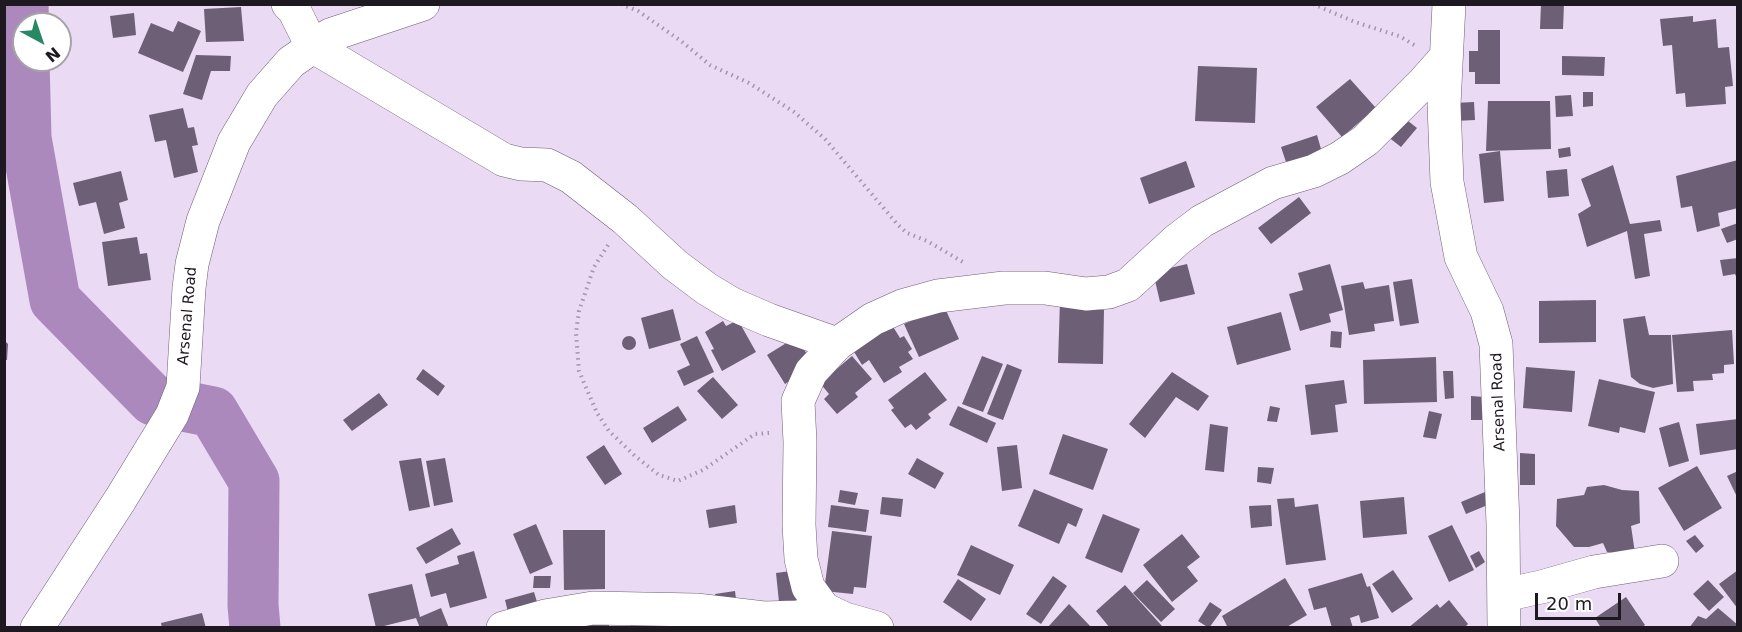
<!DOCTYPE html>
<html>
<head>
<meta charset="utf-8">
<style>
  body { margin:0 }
  #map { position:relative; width:1742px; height:632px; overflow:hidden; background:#eadaf3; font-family:"DejaVu Sans",sans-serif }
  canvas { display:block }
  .frame { position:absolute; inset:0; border:6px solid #1e1821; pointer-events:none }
  .north { position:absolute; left:12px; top:12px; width:60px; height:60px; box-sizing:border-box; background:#fff; border:2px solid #a5a3a6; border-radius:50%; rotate:140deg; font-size:16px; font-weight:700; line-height:24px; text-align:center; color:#1e1821 }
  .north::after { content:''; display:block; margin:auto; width:21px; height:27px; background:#268964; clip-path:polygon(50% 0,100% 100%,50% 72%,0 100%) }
  .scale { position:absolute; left:1535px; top:593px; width:86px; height:27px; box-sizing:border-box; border:3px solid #1e1821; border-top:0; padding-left:8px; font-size:18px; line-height:21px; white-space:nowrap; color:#1e1821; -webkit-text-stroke:4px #fff; paint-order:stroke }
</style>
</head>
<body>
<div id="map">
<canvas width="1742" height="632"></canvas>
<div class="frame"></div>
<div class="north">N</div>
<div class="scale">20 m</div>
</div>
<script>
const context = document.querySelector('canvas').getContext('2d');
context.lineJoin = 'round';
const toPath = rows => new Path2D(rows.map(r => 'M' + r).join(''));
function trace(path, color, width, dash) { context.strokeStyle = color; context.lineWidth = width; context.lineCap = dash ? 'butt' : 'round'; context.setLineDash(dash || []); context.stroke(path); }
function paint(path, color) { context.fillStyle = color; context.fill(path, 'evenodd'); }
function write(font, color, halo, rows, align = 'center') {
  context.font = font + ' "DejaVu Sans",sans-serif'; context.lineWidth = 6; context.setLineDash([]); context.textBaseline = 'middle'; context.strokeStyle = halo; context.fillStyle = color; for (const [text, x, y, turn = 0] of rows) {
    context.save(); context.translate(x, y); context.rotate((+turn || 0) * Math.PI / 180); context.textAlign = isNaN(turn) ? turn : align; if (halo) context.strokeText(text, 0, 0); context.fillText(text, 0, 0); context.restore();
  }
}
trace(toPath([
  [23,4,24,49],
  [24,60,26,138,55,300,153,400,213,412,254,481,253,605,255,628]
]), '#ab89bd', 51);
paint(toPath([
  [1541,4,1564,4,1563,29,1540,29],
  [241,7,244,41,206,42,204,9],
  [134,13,136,35,113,38,110,16],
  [1693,16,1693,22,1716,19,1718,48,1729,47,1733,86,1725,87,1726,104,1686,107,1685,93,1676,94,1672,45,1663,46,1660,19],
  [178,21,201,31,183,72,138,53,151,23,173,32],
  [1478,30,1500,30,1500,84,1475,84,1475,72,1469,72,1469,51,1478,51],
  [196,55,231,56,230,71,211,71,202,100,183,94],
  [1562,56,1605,57,1604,76,1562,75],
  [1198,66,1257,68,1255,123,1195,121],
  [1350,79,1376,108,1342,137,1316,107],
  [1583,92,1593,92,1593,106,1583,107],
  [1571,95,1573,116,1556,117,1555,96],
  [1488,101,1550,101,1551,149,1486,151],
  [1474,102,1475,120,1455,121,1454,103],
  [183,108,188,128,194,127,198,145,192,146,198,172,174,178,166,140,155,142,149,115],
  [1403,117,1417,128,1401,147,1387,136],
  [1317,135,1323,156,1288,168,1281,147],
  [1570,147,1571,156,1559,158,1558,149],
  [1500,151,1504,201,1484,203,1479,154],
  [1738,160,1738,208,1718,213,1720,226,1697,232,1692,206,1681,208,1676,176],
  [1186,161,1195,187,1149,204,1140,178],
  [1613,165,1630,224,1660,220,1662,231,1644,234,1650,276,1635,279,1627,231,1587,247,1578,214,1591,206,1581,179],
  [1567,169,1569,196,1548,198,1546,171],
  [121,171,128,200,119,203,125,228,104,234,96,202,79,206,73,183],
  [1299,197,1311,213,1271,244,1258,228],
  [1738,223,1738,239,1727,243,1721,229],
  [137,237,140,254,147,253,151,280,108,286,102,242],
  [1738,258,1738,281,1735,274,1723,276,1720,260],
  [1187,264,1195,294,1160,302,1153,272],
  [1330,264,1343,310,1329,314,1331,322,1300,331,1289,294,1303,290,1298,273],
  [1412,279,1419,323,1400,326,1393,282],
  [1363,282,1365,289,1389,285,1394,321,1374,324,1375,331,1349,335,1341,286],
  [1596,300,1596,342,1539,343,1539,301],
  [1060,301,1078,309,1104,310,1103,364,1058,363],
  [944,306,959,339,919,357,904,324],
  [673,309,681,340,649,349,641,318],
  [1281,312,1291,350,1237,365,1227,327],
  [1645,316,1649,335,1671,335,1673,384,1653,388,1640,384,1631,377,1623,319],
  [738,320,756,352,722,371,711,350,714,349,705,332,723,321,726,326],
  [892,325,900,338,904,336,912,349,908,352,913,359,899,367,902,372,884,383,869,360,862,365,853,350],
  [1732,330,1734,364,1724,365,1724,373,1712,374,1713,380,1693,381,1694,391,1677,392,1672,335],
  [1331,331,1342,332,1341,348,1330,347],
  [697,336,714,372,684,386,677,371,690,365,680,344],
  '622 343a7 7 0 1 1 14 0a7 7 0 1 1-14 0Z',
  [796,337,814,365,785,384,767,355],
  [4,340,8,344,7,360,4,360],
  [852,356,872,379,855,393,858,397,837,414,824,399,829,394,820,383],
  [982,356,1003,364,983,412,962,404],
  [1436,357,1437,402,1364,404,1363,360],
  [1007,364,1022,370,1003,420,987,414],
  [1526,367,1575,371,1572,412,1523,408],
  [423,369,445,386,438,396,416,379],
  [1443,371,1453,371,1454,398,1445,399],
  [925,372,947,400,928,414,931,418,916,430,911,424,905,428,891,410,894,408,888,400],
  [1172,372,1209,396,1198,411,1176,397,1145,438,1129,424],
  [713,377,738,405,722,419,697,391],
  [1599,379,1655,392,1645,433,1620,427,1619,433,1588,426],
  [1344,380,1347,403,1335,405,1338,432,1311,435,1305,385],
  [379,393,388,405,352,431,343,420],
  [1471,396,1484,397,1484,420,1471,420],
  [678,406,687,420,652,443,643,428],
  [958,406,996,423,987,443,949,425],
  [1270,406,1280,408,1277,422,1267,421],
  [1429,411,1442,414,1436,439,1423,437],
  [1738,419,1738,449,1700,455,1696,424],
  [1679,422,1689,461,1669,467,1659,428],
  [1210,424,1228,427,1224,472,1205,470],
  [1063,434,1108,449,1093,490,1049,474],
  [604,445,622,474,605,485,586,457],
  [1017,445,1022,488,1002,491,997,447],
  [1520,453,1535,454,1535,485,1520,485],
  [421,458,430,507,409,511,399,461],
  [445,458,453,502,434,506,426,461],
  [917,458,944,473,935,489,908,474],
  [1697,466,1722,508,1684,531,1658,488],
  [1258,467,1274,468,1271,484,1257,482],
  [1738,471,1738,499,1727,476],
  [1604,485,1622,490,1639,491,1640,523,1631,526,1635,553,1607,552,1603,543,1589,547,1574,547,1556,526,1557,499,1584,495,1587,487],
  [1034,489,1083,509,1076,527,1068,523,1059,544,1018,526],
  [840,490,858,493,855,505,838,502],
  [1485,492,1490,504,1466,514,1461,502],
  [882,497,903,499,901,517,880,514],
  [1404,497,1407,534,1363,538,1360,501],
  [1294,498,1295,507,1318,504,1326,560,1286,565,1277,499],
  [735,505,737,523,709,528,706,510],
  [831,505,869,510,866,532,828,527],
  [1271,505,1272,526,1251,528,1249,506],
  [1103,514,1140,529,1122,573,1085,558],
  [536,524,553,564,530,574,513,534],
  [1452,525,1474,570,1449,582,1428,536],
  [452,528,461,544,426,564,416,548],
  [563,530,605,530,605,589,564,590],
  [832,531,872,536,866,588,854,587,853,594,824,591],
  [1182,534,1200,557,1187,567,1198,581,1172,602,1143,565],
  [1695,535,1704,546,1696,553,1686,541],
  [971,545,1014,565,1000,595,957,575],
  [474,551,487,598,450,608,446,593,431,597,425,574,459,564,457,556],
  [1479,551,1485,562,1476,568,1470,556],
  [798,570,801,600,779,602,776,573],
  [1393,570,1413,599,1392,613,1372,584],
  [1738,570,1738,609,1719,584],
  [1362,573,1367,587,1370,586,1379,618,1361,623,1359,615,1350,618,1353,628,1332,628,1326,607,1314,610,1308,589],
  [534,576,551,576,550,588,533,588],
  [1053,576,1067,586,1041,624,1026,614],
  [1285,578,1307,615,1285,628,1228,628,1222,616],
  [958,579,986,599,971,621,943,602],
  [1147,580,1175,609,1161,622,1133,593],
  [1708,580,1724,597,1709,611,1693,594],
  [412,584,420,617,441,608,449,628,420,628,416,618,376,628,368,594],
  [1125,585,1162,626,1159,628,1110,628,1096,611],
  [735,591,737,607,717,609,715,594],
  [534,592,540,612,510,620,505,600],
  [1626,597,1645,625,1641,628,1601,628,1595,618],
  [1449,600,1468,624,1464,628,1408,628,1437,604,1440,608],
  [1210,602,1222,610,1209,628,1198,621],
  [1069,604,1092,628,1047,628],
  [1718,608,1738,625,1738,628,1689,628,1698,616,1706,619],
  [202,613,206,628,162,628,161,623],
  [631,619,653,621,652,628,630,628],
  [609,622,609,628,588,628,588,623]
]), '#6d5f75');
const minor = toPath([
  [288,4,294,10,312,46,504,160,521,164,547,165,571,177,625,219,675,265,707,289,732,304,769,320,837,344],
  [1449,4,1444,105,1447,182,1461,257,1487,311,1496,344,1503,524,1504,628],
  [1504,595,1541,587,1594,572,1662,561],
  [37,628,120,500,172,415,183,387,189,288,192,264,203,221,234,142,262,95,291,62,330,35,423,4],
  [503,628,545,616,593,608,696,610,764,618,797,617,815,613,824,609],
  [877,628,845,619,824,609,808,587,801,559,799,525,800,442,798,401,811,372,837,344,873,319,902,306,938,296,1004,288,1045,288,1086,294,1109,292,1128,285,1177,240,1202,221,1273,183,1314,171,1340,158,1366,140,1423,83,1446,57]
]);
trace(minor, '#6d5f75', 34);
trace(toPath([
  [621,4,638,11,681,41,710,65,749,83,794,112,825,139,898,225,907,233,927,241,963,262],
  [1313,4,1355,22,1399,36,1416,46],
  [608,245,594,267,579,311,576,333,579,371,597,413,609,431,635,456,659,475,678,481,703,470,755,434,769,433]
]), '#a296a9', 4, [1.5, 4.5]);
trace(minor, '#fff', 33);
write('15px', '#1e1821', '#fff', [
  ["Arsenal Road",188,316,-85],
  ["Arsenal Road",1499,402,-92]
]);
</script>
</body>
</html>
